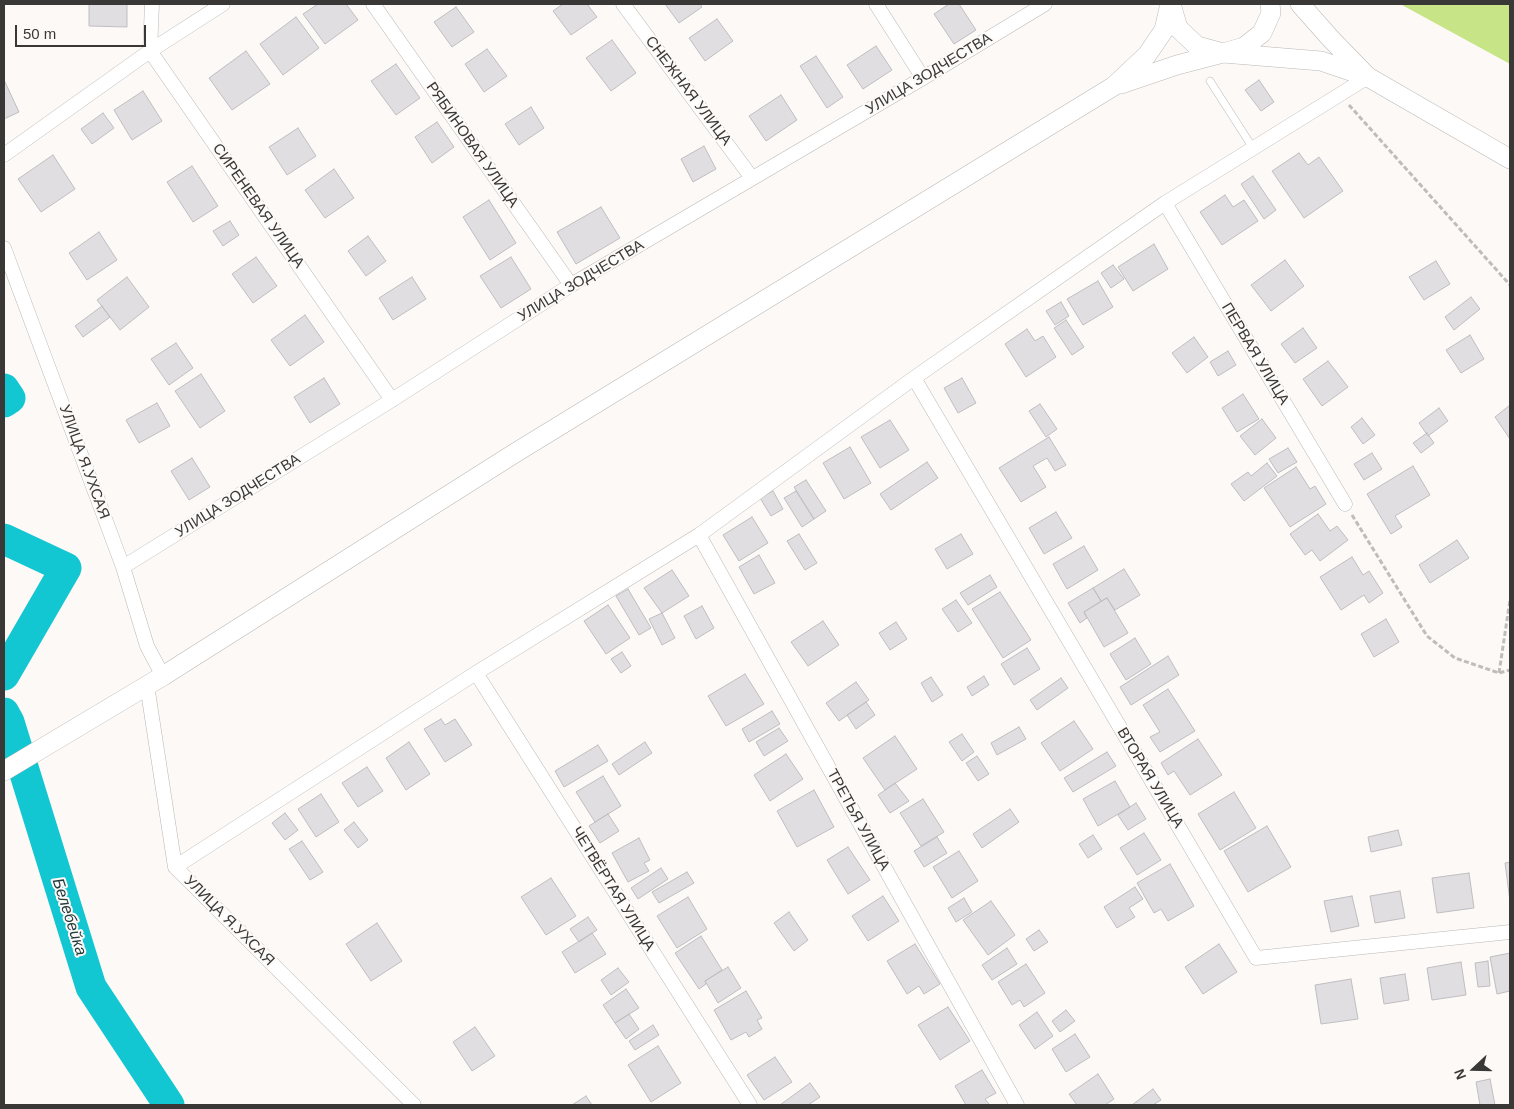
<!DOCTYPE html>
<html>
<head>
<meta charset="utf-8">
<style>
  body { margin:0 }
  #map { position:relative; width:1514px; height:1109px; overflow:hidden; background:#fcf9f7; font-family:Helvetica,sans-serif }
  canvas { display:block }
  .frame { position:absolute; inset:0; border:5px solid #393837; pointer-events:none }
  .north { position:absolute; left:1449px; top:1044px; width:50px; height:50px; -webkit-text-stroke:4px #fcf9f7; paint-order:stroke; rotate:249deg; font-size:14px; font-weight:700; line-height:20px; text-align:center; color:#393837 }
  .north::after { content:''; display:block; margin:auto; width:18px; height:22px; background:#393837; clip-path:polygon(50% 0,100% 100%,50% 72%,0 100%) }
  .scale { position:absolute; left:15px; top:25px; width:131px; height:22px; box-sizing:border-box; border:2px solid #393837; border-top:0; padding-left:6px; font-size:15px; line-height:18px; white-space:nowrap; color:#393837; -webkit-text-stroke:4px #fcf9f7; paint-order:stroke }
</style>
</head>
<body>
<div id="map">
<canvas width="1514" height="1109"></canvas>
<div class="frame"></div>
<div class="north">N</div>
<div class="scale">50 m</div>
</div>
<script>
const context = document.querySelector('canvas').getContext('2d');
context.lineJoin = 'round';
function paint(path, color) { context.fillStyle = color; context.fill(path, 'evenodd'); }
const toPath = rows => new Path2D(rows.map(r => 'M' + r).join(''));
function trace(path, color, width, dash) { context.strokeStyle = color; context.lineWidth = width; context.lineCap = dash ? 'butt' : 'round'; context.setLineDash(dash || []); context.stroke(path); }
function write(font, color, halo, rows, align = 'center') {
  context.font = font + ' Helvetica,sans-serif'; context.lineWidth = 4; context.setLineDash([]); context.textBaseline = 'middle'; context.strokeStyle = halo; context.fillStyle = color; for (const [text, x, y, turn = 0] of rows) {
    context.save(); context.translate(x, y); context.rotate((+turn || 0) * Math.PI / 180); context.textAlign = isNaN(turn) ? turn : align; if (halo) context.strokeText(text, 0, 0); context.fillText(text, 0, 0); context.restore();
  }
}
paint(toPath([
  [1404,4,1510,4,1510,64,1402,5]
]), '#c7e587');
trace(toPath([
  [4,389,10,398,4,402],
  [4,539,66,568,4,675],
  [4,713,9,722,91,987,169,1105]
]), '#13c7d2', 31);
const building = toPath([
  [89,4,127,4,127,27,89,26,89,4],
  [318,4,346,4,358,20,325,44,303,14,318,4],
  [563,4,587,4,597,17,571,35,553,11,563,4],
  [665,4,700,4,702,7,679,23,665,4],
  [949,4,959,4,976,30,954,44,934,14,949,4],
  [456,7,474,32,452,47,434,22,456,7],
  [296,17,319,48,283,75,260,44,296,17],
  [717,19,733,41,705,61,689,38,717,19],
  [612,40,636,73,611,91,586,58,612,40],
  [876,46,892,70,863,89,847,65,876,46],
  [487,49,507,76,484,92,465,64,487,49],
  [246,51,270,84,232,110,209,78,246,51],
  [816,56,843,97,827,108,800,66,816,56],
  [396,64,420,98,396,115,371,81,396,64],
  [1259,80,1274,102,1261,111,1245,90,1259,80],
  [5,82,19,112,4,119,4,83,5,82],
  [143,91,162,121,132,140,114,110,143,91],
  [781,95,797,120,766,141,749,116,781,95],
  [531,107,544,128,519,145,505,124,531,107],
  [103,113,114,128,92,144,81,129,103,113],
  [437,122,454,147,432,163,415,137,437,122],
  [298,128,316,156,287,175,269,147,298,128],
  [704,146,716,169,693,182,681,159,704,146],
  [1299,153,1308,165,1319,157,1343,191,1304,218,1272,171,1299,153],
  [53,155,75,189,41,212,18,179,53,155],
  [192,166,218,206,193,222,167,182,192,166],
  [334,169,354,198,325,218,305,190,334,169],
  [1253,176,1276,210,1264,219,1241,184,1253,176],
  [1225,195,1233,207,1244,200,1258,221,1222,245,1200,212,1225,195],
  [489,200,516,243,490,260,463,217,489,200],
  [601,207,620,238,576,264,557,232,601,207],
  [230,221,239,235,223,246,213,231,230,221],
  [99,232,117,260,87,280,69,253,99,232],
  [368,236,386,261,366,276,348,251,368,236],
  [1154,244,1168,269,1133,291,1118,267,1154,244],
  [256,257,277,286,253,303,232,274,256,257],
  [511,257,531,289,501,308,480,276,511,257],
  [1285,260,1304,286,1271,311,1251,285,1285,260],
  [1436,261,1450,284,1424,300,1409,277,1436,261],
  [1113,265,1124,279,1111,288,1101,273,1113,265],
  [127,277,149,307,120,330,97,300,127,277],
  [412,277,426,299,393,320,379,298,412,277],
  [1098,281,1113,307,1083,325,1067,299,1098,281],
  [1471,297,1480,309,1454,330,1445,317,1471,297],
  [1061,302,1069,316,1055,325,1046,311,1061,302],
  [102,306,110,317,83,337,75,326,102,306],
  [305,315,324,342,290,366,271,340,305,315],
  [1066,320,1084,347,1072,355,1054,328,1066,320],
  [1303,328,1317,348,1295,363,1281,344,1303,328],
  [1027,329,1035,341,1043,336,1056,357,1026,377,1005,344,1027,329],
  [1470,335,1484,359,1461,373,1446,350,1470,335],
  [1194,337,1208,357,1187,373,1172,353,1194,337],
  [176,343,193,368,169,385,151,359,176,343],
  [1228,351,1236,365,1218,376,1210,362,1228,351],
  [1328,361,1348,387,1322,406,1303,379,1328,361],
  [201,374,225,411,200,428,175,391,201,374],
  [324,378,340,404,310,423,294,397,324,378],
  [962,378,976,403,958,413,944,388,962,378],
  [1243,394,1259,419,1237,432,1222,408,1243,394],
  [157,403,170,426,139,443,126,420,157,403],
  [1040,404,1057,429,1046,437,1029,411,1040,404],
  [1510,405,1510,439,1495,417,1510,405],
  [1439,408,1448,421,1428,436,1419,423,1439,408],
  [1362,418,1375,435,1363,444,1351,427,1362,418],
  [1262,419,1276,438,1255,455,1240,436,1262,419],
  [890,420,909,450,880,468,861,437,890,420],
  [1427,433,1434,443,1421,453,1413,443,1427,433],
  [1049,437,1066,465,1055,471,1047,458,1033,466,1046,487,1021,502,999,468,1049,437],
  [850,447,871,483,844,499,823,463,850,447],
  [1288,448,1297,462,1278,473,1269,459,1288,448],
  [1372,453,1382,469,1364,480,1354,464,1372,453],
  [192,458,210,487,189,500,171,471,192,458],
  [927,462,938,478,891,510,880,494,927,462],
  [1267,463,1277,476,1244,501,1231,484,1248,472,1251,476,1267,463],
  [1413,466,1430,495,1395,516,1402,527,1391,534,1367,494,1413,466],
  [1296,467,1310,489,1315,486,1326,504,1290,527,1264,488,1296,467],
  [806,480,826,511,814,519,794,487,806,480],
  [773,491,783,509,771,516,760,498,773,491],
  [796,491,814,519,802,527,784,498,796,491],
  [1056,512,1072,538,1044,554,1029,528,1056,512],
  [1318,514,1330,531,1337,526,1348,540,1320,561,1312,550,1305,555,1290,534,1318,514],
  [752,517,768,543,739,561,723,535,752,517],
  [799,534,817,563,805,570,787,541,799,534],
  [961,534,973,554,947,569,935,549,961,534],
  [1457,540,1469,558,1430,583,1419,565,1457,540],
  [1084,546,1098,570,1067,589,1053,564,1084,546],
  [759,555,775,583,754,594,739,567,759,555],
  [1352,557,1363,575,1369,571,1383,593,1369,603,1364,595,1341,610,1320,577,1352,557],
  [1124,569,1140,595,1115,610,1107,598,1101,601,1093,588,1124,569],
  [672,570,689,596,662,613,644,588,672,570],
  [990,575,997,587,968,605,960,593,990,575],
  [1093,588,1101,601,1084,612,1087,618,1080,623,1068,603,1093,588],
  [628,589,651,628,639,635,616,596,628,589],
  [1000,592,1031,640,1003,658,972,609,1000,592],
  [1107,598,1128,633,1104,647,1084,612,1107,598],
  [956,600,972,623,958,632,942,609,956,600],
  [608,605,630,638,606,654,584,621,608,605],
  [702,606,714,628,696,639,684,616,702,606],
  [662,613,675,638,662,645,649,619,662,613],
  [1386,619,1399,642,1374,657,1361,634,1386,619],
  [823,621,839,645,808,666,791,642,823,621],
  [896,622,907,639,890,650,879,633,896,622],
  [1135,638,1151,664,1126,680,1110,654,1135,638],
  [1027,648,1040,669,1014,685,1001,664,1027,648],
  [622,652,631,666,621,673,611,659,622,652],
  [1168,656,1179,675,1131,705,1120,687,1168,656],
  [745,674,764,704,726,726,708,696,745,674],
  [984,676,989,685,972,696,967,687,984,676],
  [931,677,943,695,932,702,921,683,931,677],
  [1061,678,1068,688,1037,710,1030,700,1061,678],
  [856,682,869,700,839,721,826,703,856,682],
  [1168,689,1195,731,1160,752,1150,737,1160,732,1143,705,1168,689],
  [866,702,875,715,856,729,847,715,866,702],
  [772,711,780,724,749,742,742,729,772,711],
  [441,719,445,725,455,719,472,745,445,762,424,729,441,719],
  [1074,721,1093,749,1060,771,1041,743,1074,721],
  [1019,727,1026,739,997,755,991,743,1019,727],
  [779,728,788,741,764,756,756,742,779,728],
  [962,734,974,752,962,761,949,742,962,734],
  [895,736,917,769,885,790,863,758,895,736],
  [1198,739,1222,775,1190,795,1174,771,1168,775,1161,763,1198,739],
  [409,742,430,774,406,790,386,758,409,742],
  [645,742,652,753,619,775,612,764,645,742],
  [598,745,608,761,564,787,555,771,598,745],
  [1107,752,1116,766,1073,792,1064,778,1107,752],
  [786,754,803,779,770,801,754,775,786,754],
  [977,756,989,774,978,781,966,763,977,756],
  [367,767,383,791,358,807,342,783,367,767],
  [603,776,621,806,595,822,576,792,603,776],
  [1115,781,1130,807,1098,826,1083,799,1115,781],
  [895,783,909,801,890,813,878,795,895,783],
  [814,790,834,827,797,847,777,811,814,790],
  [1234,792,1256,828,1220,850,1198,814,1234,792],
  [321,794,339,822,316,837,298,809,321,794],
  [923,799,944,832,921,846,900,813,923,799],
  [1136,803,1146,819,1128,830,1118,815,1136,803],
  [1010,809,1019,822,982,848,973,834,1010,809],
  [285,813,298,830,285,840,272,823,285,813],
  [608,814,619,831,600,843,589,826,608,814],
  [354,822,368,840,358,848,344,830,354,822],
  [1267,826,1291,867,1248,892,1224,851,1267,826],
  [1398,830,1402,845,1371,852,1368,837,1398,830],
  [1144,833,1161,860,1137,875,1120,848,1144,833],
  [1093,835,1102,849,1088,858,1079,844,1093,835],
  [937,837,947,853,924,867,914,851,937,837],
  [639,838,650,860,644,863,649,871,628,882,612,853,639,838],
  [302,841,323,872,310,880,289,849,302,841],
  [848,847,870,880,848,894,827,860,848,847],
  [959,851,978,881,952,898,933,867,959,851],
  [1510,862,1510,901,1505,863,1510,862],
  [1170,864,1194,906,1168,921,1161,909,1154,913,1137,883,1170,864],
  [661,868,668,879,638,899,631,888,661,868],
  [687,872,694,883,659,903,652,892,687,872],
  [1469,873,1474,908,1437,913,1432,878,1469,873],
  [551,878,576,916,546,935,521,897,551,878],
  [1135,887,1143,899,1129,908,1135,917,1117,928,1104,907,1135,887],
  [1400,891,1405,918,1375,923,1370,896,1400,891],
  [883,896,899,921,868,941,852,916,883,896],
  [1352,896,1359,926,1331,932,1324,901,1352,896],
  [688,897,707,929,677,948,657,916,688,897],
  [964,898,972,912,956,922,948,908,964,898],
  [991,901,1015,935,988,955,963,920,991,901],
  [789,912,808,940,794,951,774,923,789,912],
  [588,917,597,930,579,942,570,929,588,917],
  [377,923,402,961,371,981,346,944,377,923],
  [1039,930,1048,942,1034,951,1026,939,1039,930],
  [592,933,606,954,575,973,562,952,592,933],
  [701,936,722,970,705,981,706,984,699,989,675,953,701,936],
  [915,944,940,984,924,994,919,986,907,994,887,961,915,944],
  [1219,944,1237,972,1203,994,1185,967,1219,944],
  [1007,948,1017,964,992,980,982,965,1007,948],
  [1510,953,1510,991,1497,994,1490,957,1510,953],
  [1488,961,1490,986,1478,987,1475,963,1488,961],
  [1461,962,1466,995,1432,1000,1427,968,1461,962],
  [1026,964,1045,993,1024,1007,1020,1000,1012,1005,998,982,1026,964],
  [728,967,741,988,718,1003,705,981,728,967],
  [618,968,629,982,611,995,601,980,618,968],
  [1405,974,1409,1000,1384,1004,1380,978,1405,974],
  [1351,979,1358,1019,1321,1024,1315,985,1351,979],
  [626,989,639,1008,615,1023,603,1005,626,989],
  [746,991,762,1018,757,1020,762,1029,749,1037,746,1032,731,1040,714,1010,746,991],
  [948,1007,970,1041,940,1060,918,1025,948,1007],
  [1066,1010,1075,1021,1060,1032,1052,1021,1066,1010],
  [1037,1012,1053,1036,1035,1049,1019,1025,1037,1012],
  [629,1014,639,1029,626,1039,615,1023,629,1014],
  [653,1025,659,1035,635,1050,629,1041,653,1025],
  [475,1027,495,1056,472,1071,453,1042,475,1027],
  [1075,1034,1090,1057,1066,1072,1052,1049,1075,1034],
  [658,1046,681,1083,651,1102,628,1065,658,1046],
  [775,1057,792,1082,764,1100,747,1075,775,1057],
  [982,1070,996,1093,985,1099,989,1104,986,1105,966,1105,955,1086,982,1070],
  [1098,1074,1114,1099,1105,1105,1077,1105,1069,1094,1098,1074],
  [1490,1079,1495,1105,1480,1105,1476,1082,1490,1079],
  [810,1083,820,1097,808,1105,780,1105,810,1083],
  [1153,1089,1161,1100,1153,1105,1132,1105,1153,1089],
  [586,1096,592,1105,572,1105,586,1096]
]);
paint(building, '#e1dee1');
trace(building, '#c0bdc0', 1);
const lane = toPath([
  [1210,81,1253,148]
]);
const street = toPath([
  [152,4,150,51,392,400],
  [373,4,571,285],
  [623,4,752,178],
  [876,4,923,78],
  [4,155,150,51,223,4],
  [1165,203,1345,504],
  [4,248,123,567,147,646,163,676],
  [914,378,1256,958,1510,932],
  [699,535,1017,1105],
  [123,567,392,400,571,285,923,78,1045,4],
  [476,673,750,1105],
  [147,685,175,867,414,1105],
  [175,867,476,673,699,535,914,378,1165,203,1368,77]
]);
const secondary = toPath([
  [1171,4,1178,28,1197,46,1223,53,1244,47,1262,33,1271,13,1270,4],
  [1300,4,1331,39,1365,74],
  [1121,84,1177,65,1223,53,1321,61,1368,77,1510,159],
  [4,771,163,676,515,453,1114,86,1147,55,1164,30,1170,4]
]);
trace(lane, '#bbb8b5', 8);
trace(street, '#bbb8b5', 15);
trace(secondary, '#bbb8b5', 20);
trace(toPath([
  [1349,105,1510,285],
  [1352,515,1427,636,1455,658,1499,673,1510,670],
  [1499,673,1510,600]
]), '#bfbdbb', 3, [5, 2.5]);
trace(lane, '#fff', 7);
trace(street, '#fff', 14);
trace(secondary, '#fff', 19);
write('15px', '#393837', '#fcf9f7', [
  ["УЛИЦА ЗОДЧЕСТВА",929,74,-31],
  ["СНЕЖНАЯ УЛИЦА",688,91,53],
  ["РЯБИНОВАЯ УЛИЦА",472,145,55],
  ["СИРЕНЕВАЯ УЛИЦА",258,206,55],
  ["УЛИЦА ЗОДЧЕСТВА",581,281,-31],
  ["ПЕРВАЯ УЛИЦА",1255,354,59],
  ["УЛИЦА Я.УХСАЯ",84,462,70],
  ["УЛИЦА ЗОДЧЕСТВА",238,496,-32],
  ["ВТОРАЯ УЛИЦА",1150,778,59],
  ["ТРЕТЬЯ УЛИЦА",858,820,61],
  ["ЧЕТВЁРТАЯ УЛИЦА",613,889,58],
  ["УЛИЦА Я.УХСАЯ",229,921,45]
]);
write('italic 16px', '#223b3d', '#fcf9f7', [
  ["Белебейка",69,917,72]
]);
</script>
</body>
</html>
